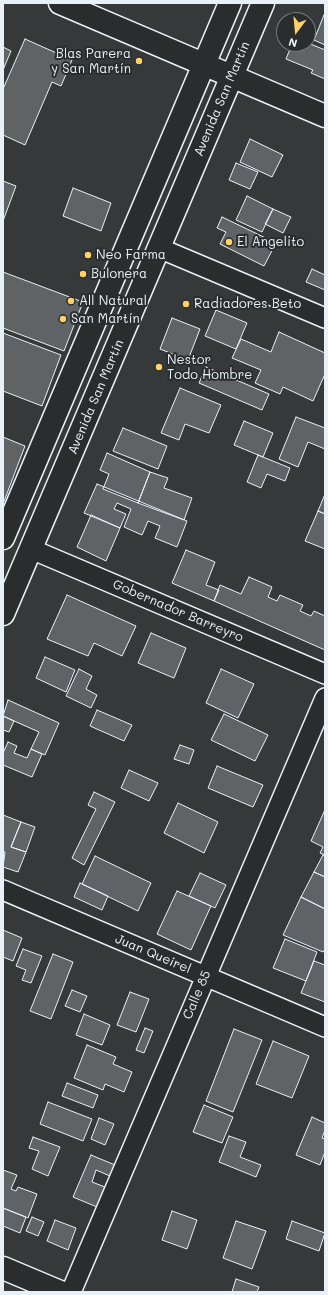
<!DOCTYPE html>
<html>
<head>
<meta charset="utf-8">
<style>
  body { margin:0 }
  #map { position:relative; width:328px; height:1295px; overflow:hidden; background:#35393a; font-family:Mali,sans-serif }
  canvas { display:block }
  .frame { position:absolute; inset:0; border:4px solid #e8f1f8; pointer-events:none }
  .north { position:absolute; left:276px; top:12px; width:40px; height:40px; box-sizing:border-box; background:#2a2d2e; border:1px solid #767b7f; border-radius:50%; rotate:196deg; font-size:11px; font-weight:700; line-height:16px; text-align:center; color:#e8f1f8 }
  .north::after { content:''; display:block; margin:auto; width:14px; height:18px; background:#ffd166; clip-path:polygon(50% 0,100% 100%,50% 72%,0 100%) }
</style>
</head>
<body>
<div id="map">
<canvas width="328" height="1295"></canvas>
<div class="frame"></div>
<div class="north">N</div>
</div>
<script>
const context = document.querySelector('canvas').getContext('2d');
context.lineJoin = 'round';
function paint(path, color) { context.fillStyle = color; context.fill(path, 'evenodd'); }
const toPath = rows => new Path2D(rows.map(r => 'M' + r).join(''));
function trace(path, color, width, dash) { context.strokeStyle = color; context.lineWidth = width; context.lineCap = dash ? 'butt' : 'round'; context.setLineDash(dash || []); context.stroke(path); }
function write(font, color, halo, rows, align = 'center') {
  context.font = font + ' Mali,sans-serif'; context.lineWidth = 4; context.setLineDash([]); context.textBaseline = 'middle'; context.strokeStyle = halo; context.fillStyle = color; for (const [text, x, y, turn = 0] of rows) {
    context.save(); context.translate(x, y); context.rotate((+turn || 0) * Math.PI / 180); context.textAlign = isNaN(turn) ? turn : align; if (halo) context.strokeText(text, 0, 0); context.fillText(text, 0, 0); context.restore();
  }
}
const building = toPath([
  [324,15,325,15,325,45,314,40,324,15],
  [25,39,72,60,61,86,52,82,25,145,3,135,3,89,25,39],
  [308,43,325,50,325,79,311,73,313,70,286,59,292,44,308,43],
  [3,47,11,51,3,70,3,47],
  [250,139,283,155,272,177,240,162,250,139],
  [236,163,258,172,250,189,229,180,236,163],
  [3,181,16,186,3,221,3,181],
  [73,188,111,203,101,231,63,216,73,188],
  [247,196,273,209,262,232,236,220,247,196],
  [273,209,291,217,283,233,265,224,273,209],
  [222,217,276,243,264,266,220,244,226,232,217,228,222,217],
  [312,269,325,275,325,290,306,282,312,269],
  [3,272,83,302,64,351,3,328,3,272],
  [216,310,247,323,236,349,205,336,216,310],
  [172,318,200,329,188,360,160,349,172,318],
  [279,332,325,353,325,374,313,401,283,387,280,394,255,383,261,370,232,358,241,339,271,352,279,332],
  [3,333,61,355,42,406,3,391,3,333],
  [206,367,269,394,262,410,199,383,206,367],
  [180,388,221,405,209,433,185,424,179,440,161,433,180,388],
  [296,417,325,428,325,449,308,442,298,467,279,459,296,417],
  [244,421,273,433,263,457,234,445,244,421],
  [123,428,167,446,158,469,113,451,123,428],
  [3,437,25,446,3,504,3,437],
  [107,453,150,472,138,503,103,489,109,474,100,470,107,453],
  [258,455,290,468,285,481,267,474,261,488,247,482,258,455],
  [150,472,168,478,164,488,192,498,184,520,138,503,150,472],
  [97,484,187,521,177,547,155,538,160,526,148,521,142,535,124,527,131,509,117,503,114,509,126,514,120,528,84,513,97,484],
  [325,494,325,514,318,511,325,494],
  [318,511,325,514,325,549,305,541,318,511],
  [91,515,120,528,106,561,77,547,91,515],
  [186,550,215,562,206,585,219,590,214,601,172,583,186,550],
  [249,577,272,587,268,597,277,601,280,595,303,605,300,611,311,616,314,611,325,616,325,650,214,601,220,585,241,594,249,577],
  [67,595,136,626,122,656,94,643,88,656,47,639,67,595],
  [151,633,186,648,174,678,138,663,151,633],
  [45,657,75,670,66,692,36,678,45,657],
  [79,669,92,676,86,689,97,695,91,708,66,696,79,669],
  [221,669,254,684,238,718,206,703,221,669],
  [8,700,59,723,45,755,31,749,39,732,3,716,8,700],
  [97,710,132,725,124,741,90,726,97,710],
  [224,714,268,735,255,761,211,740,224,714],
  [3,716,14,721,9,732,3,730,3,716],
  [8,742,17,746,14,753,27,758,31,749,42,754,32,777,3,765,3,753,8,742],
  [180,745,194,750,189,764,174,759,180,745],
  [217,766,263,785,253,807,208,788,217,766],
  [129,770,158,783,149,801,121,788,129,770],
  [94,792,115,802,84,865,72,858,96,809,88,805,94,792],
  [178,803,218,822,204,853,164,833,178,803],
  [324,812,325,813,325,855,320,853,323,847,311,841,324,812],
  [3,815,21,822,11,847,26,852,18,872,3,867,5,852,3,851,3,815],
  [21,822,35,827,26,852,11,847,21,822],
  [323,855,325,856,325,877,314,872,323,855],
  [95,856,151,883,138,911,82,884,95,856],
  [314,872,325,877,325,909,301,897,314,872],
  [200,873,226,885,215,908,189,896,200,873],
  [80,883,108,896,102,910,74,897,80,883],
  [177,891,211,906,191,950,157,934,177,891],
  [301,897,325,909,325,949,323,952,283,935,301,897],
  [3,930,22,938,13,961,3,957,3,930],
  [285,939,317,952,306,981,273,968,285,939],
  [23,949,42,956,31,983,22,980,26,970,16,966,23,949],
  [53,954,73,962,51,1019,30,1011,53,954],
  [314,961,325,965,325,1002,301,993,314,961],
  [72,990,87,996,80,1012,65,1006,72,990],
  [130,992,149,999,136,1032,117,1025,130,992],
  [84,1014,110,1025,102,1045,76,1035,84,1014],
  [145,1028,153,1031,144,1053,136,1050,145,1028],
  [234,1029,262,1040,233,1112,206,1101,234,1029],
  [273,1041,309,1056,292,1098,256,1084,273,1041],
  [87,1045,116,1057,113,1064,132,1072,124,1092,105,1084,103,1090,74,1078,87,1045],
  [67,1083,98,1095,93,1108,62,1096,67,1083],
  [48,1102,92,1119,83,1141,40,1124,48,1102],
  [204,1105,233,1117,222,1143,193,1132,204,1105],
  [312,1117,325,1123,325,1130,322,1138,325,1139,325,1152,320,1165,296,1155,312,1117],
  [99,1118,114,1124,105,1145,91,1139,99,1118],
  [229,1136,246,1142,240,1157,261,1165,256,1177,219,1162,229,1136],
  [33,1137,60,1147,48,1176,32,1169,39,1151,29,1148,33,1137],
  [91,1155,115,1165,110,1176,96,1170,92,1182,105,1187,97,1207,73,1197,91,1155],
  [3,1170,17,1175,11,1189,16,1191,18,1187,37,1194,28,1218,3,1208,3,1170],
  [3,1208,26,1217,20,1233,3,1226,3,1208],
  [172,1211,197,1220,187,1249,162,1240,172,1211],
  [32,1217,44,1222,38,1236,26,1231,32,1217],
  [55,1220,76,1228,68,1250,47,1241,55,1220],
  [236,1221,266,1231,252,1269,223,1258,236,1221],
  [292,1221,325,1233,319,1251,286,1239,292,1221],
  [236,1279,259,1287,257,1292,232,1292,236,1279]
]);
paint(building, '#5f6365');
trace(building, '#e8f1f8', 1);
const street = toPath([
  [159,248,325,318],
  [31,549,325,674],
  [3,890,325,1027],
  [71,1292,325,698]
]);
const primary = toPath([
  [60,3,325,116],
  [3,538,230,3],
  [3,614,263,3],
  [3,1268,60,1292]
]);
trace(street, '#e8f1f8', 22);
trace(primary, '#e8f1f8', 25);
trace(street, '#2a2d2e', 19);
trace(primary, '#2a2d2e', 22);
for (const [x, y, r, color] of [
  [139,61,4,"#ffd166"],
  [229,242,4,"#ffd166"],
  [88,255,4,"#ffd166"],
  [83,274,4,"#ffd166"],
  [71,301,4,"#ffd166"],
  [186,304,4,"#ffd166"],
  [63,319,4,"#ffd166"],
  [159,367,4,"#ffd166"]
]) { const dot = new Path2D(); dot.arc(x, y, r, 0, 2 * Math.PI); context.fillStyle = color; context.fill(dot); trace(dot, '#2a2d2e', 1.5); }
write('13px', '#e8f1f8', '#2a2d2e', [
  ["Blas Parera",131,54,"right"],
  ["y San Martín",131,69,"right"],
  ["El Angelito",237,242],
  ["Neo Farma",96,255],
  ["Bulonera",91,274],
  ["All Natural",79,301],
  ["Radiadores Beto",194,304],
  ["San Martín",71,319],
  ["Nestor",167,360],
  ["Todo Hombre",167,375]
], 'left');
write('13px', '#e8f1f8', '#2a2d2e', [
  ["Avenida San Martín",222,99,-67],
  ["Avenida San Martín",96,397,-67],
  ["Gobernador Barreyro",178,611,23],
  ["Juan Queirel",153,954,23],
  ["Calle 85",197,995,-67]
]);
</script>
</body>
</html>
